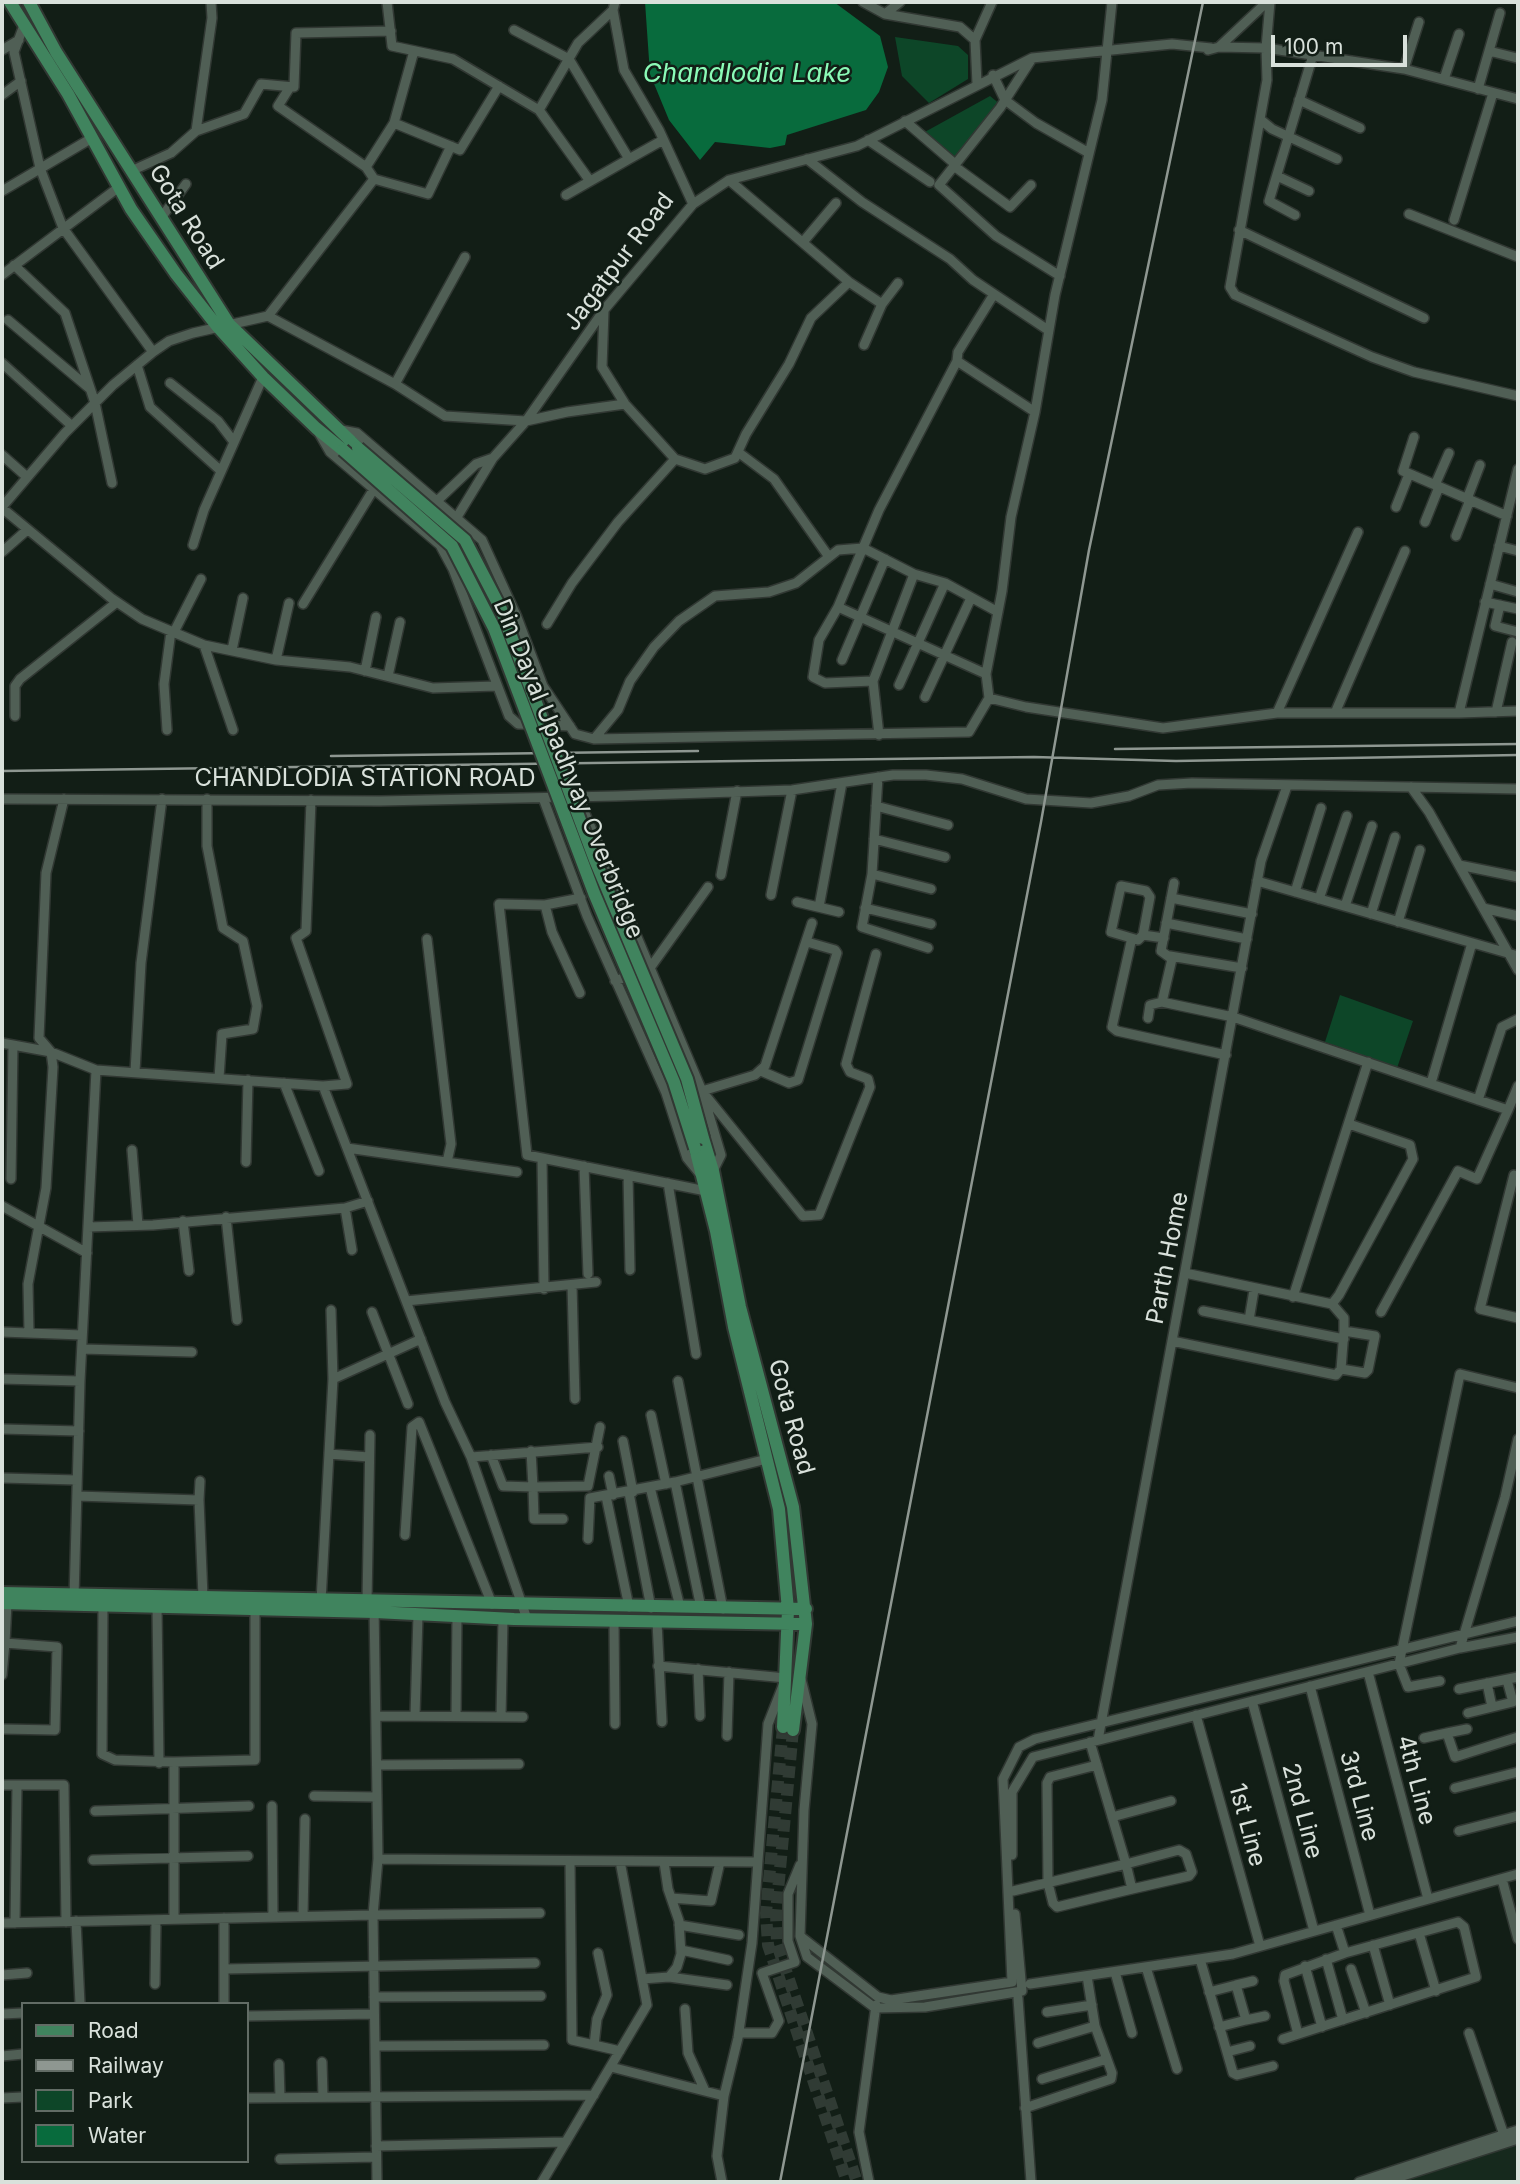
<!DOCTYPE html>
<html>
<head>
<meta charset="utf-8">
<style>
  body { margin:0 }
  #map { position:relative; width:1520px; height:2184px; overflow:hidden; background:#121e16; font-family:Inter,sans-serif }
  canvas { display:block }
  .frame { position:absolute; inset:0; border:4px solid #d9e1db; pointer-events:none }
  .legend { position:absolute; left:21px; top:2002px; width:228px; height:161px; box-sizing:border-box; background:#121e16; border:2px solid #626c65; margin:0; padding:9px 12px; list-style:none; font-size:21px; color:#d9e1db }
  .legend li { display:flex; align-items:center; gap:14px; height:35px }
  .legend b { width:35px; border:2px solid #626c65 }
  .scale { position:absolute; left:1271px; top:35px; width:136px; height:32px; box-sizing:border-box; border:4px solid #d9e1db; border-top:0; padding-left:9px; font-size:21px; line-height:24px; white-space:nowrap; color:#d9e1db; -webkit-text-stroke:5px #121e16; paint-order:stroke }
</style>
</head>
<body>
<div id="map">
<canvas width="1520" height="2184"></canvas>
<div class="frame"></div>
<ul class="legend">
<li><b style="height:9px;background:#40845e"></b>Road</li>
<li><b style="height:9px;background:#8e9791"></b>Railway</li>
<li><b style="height:19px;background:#0d4628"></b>Park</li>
<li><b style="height:19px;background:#086b3d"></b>Water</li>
</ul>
<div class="scale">100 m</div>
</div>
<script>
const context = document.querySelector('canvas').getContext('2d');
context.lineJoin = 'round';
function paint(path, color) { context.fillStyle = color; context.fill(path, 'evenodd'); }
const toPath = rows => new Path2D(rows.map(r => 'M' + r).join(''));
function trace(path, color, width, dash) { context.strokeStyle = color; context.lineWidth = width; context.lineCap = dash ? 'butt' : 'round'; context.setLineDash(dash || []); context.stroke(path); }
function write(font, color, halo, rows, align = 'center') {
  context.font = font + ' Inter,sans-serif'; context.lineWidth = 5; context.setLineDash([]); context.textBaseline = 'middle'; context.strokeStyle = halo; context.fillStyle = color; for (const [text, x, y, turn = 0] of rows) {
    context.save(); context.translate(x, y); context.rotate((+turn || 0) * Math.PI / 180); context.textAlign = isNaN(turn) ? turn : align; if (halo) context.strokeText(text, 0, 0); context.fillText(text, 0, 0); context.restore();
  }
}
paint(toPath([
  [1518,2141,1518,2182,1391,2182]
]), '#16291d');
paint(toPath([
  [895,37,958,46,968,55,968,79,929,103,902,76],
  [990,96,1001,105,953,159,923,133],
  [1340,995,1413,1021,1397,1068,1325,1042]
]), '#0d4628');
paint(toPath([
  [645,2,834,2,880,36,888,67,879,92,866,110,787,135,785,145,770,148,715,142,700,160,669,120,650,74]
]), '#086b3d');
trace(toPath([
  [783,1727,766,1913,768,1945,847,2182],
  [793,1730,776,1912,777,1944,857,2182]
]), '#303b34', 12, [12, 6]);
const minor = toPath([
  [387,2,392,46,453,59,539,110,578,43,613,10],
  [615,2,613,10,624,70,659,130,693,204],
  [863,2,885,14,960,27,975,40,977,84],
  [1270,2,1266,48,1267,80,1230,287,1235,295,1372,357,1414,372,1518,396],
  [885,14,900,2],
  [24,25,14,52,40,168,63,228,153,352],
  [514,30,569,59,629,159,663,140],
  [975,40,992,2],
  [1219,47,1267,2],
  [2,50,19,40],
  [1208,50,1219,47,1266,48,1404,69,1518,99],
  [414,51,394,123,460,150,499,86],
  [1489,51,1517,58],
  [1031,60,1000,108,939,185,996,236,1060,276],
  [1404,69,1419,22],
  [993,75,1005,100,1036,123,1089,153],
  [1444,79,1459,34],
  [290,87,278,106,366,167],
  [1478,89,1500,13],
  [2,95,21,81],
  [1299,100,1360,128],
  [539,110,590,181],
  [1261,120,1272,129,1337,159],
  [905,121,955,164],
  [196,131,244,114,261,84,294,87,296,33,391,31],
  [868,140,930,182],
  [807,159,862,202,950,259,973,280,1048,330],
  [954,166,1010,207,1031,185],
  [131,171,171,153,196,131,212,18,211,2],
  [1277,176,1309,191],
  [374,179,428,194,451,146],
  [2,191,92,138],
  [566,195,629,159],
  [1409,214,1518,257],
  [1295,215,1269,201,1313,55],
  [161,218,186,184],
  [1454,220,1493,93],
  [1239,230,1424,318],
  [803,242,836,203],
  [14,265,65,313,95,403,112,483],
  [2,275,119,187],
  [849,282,882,304,864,345],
  [882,304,898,283],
  [604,311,602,367,625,404,675,459,705,469,735,458,746,434,789,364,811,318,849,282,729,180],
  [268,316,374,179,366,167,394,123],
  [8,320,89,388],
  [957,361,958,352,994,294],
  [2,363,72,426],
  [137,365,150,407,221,471],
  [170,383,218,421,234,442],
  [395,384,465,257],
  [341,430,357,433,482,540,517,617,543,686,575,734,594,739,969,732,989,698,1026,707,1163,728,1277,713,1459,713,1518,469],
  [319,433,330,452,440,545,453,569,509,716,518,724,570,726],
  [1414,437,1403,471,1507,516],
  [738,452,774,479,829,557],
  [2,455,27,477],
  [1435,485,1449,453],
  [1467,499,1480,465],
  [438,500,476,464,493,458],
  [2,507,65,433,113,385,153,352,169,341,193,333,268,316,395,384,445,416,526,421,567,412,625,404],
  [1396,507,1409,474],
  [2,508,111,598,142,619,204,645,276,660,350,667,433,688,496,686],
  [1425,522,1439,487],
  [1456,536,1470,500],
  [193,545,204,510,263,377],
  [440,545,493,458,526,421,604,310,693,204,729,180,857,146,1032,58,1172,44,1211,48],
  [1499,546,1518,551],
  [2,552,27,530],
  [914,574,945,583,998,612],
  [1490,584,1518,592],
  [1485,602,1518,609],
  [303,604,375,487],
  [1500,605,1495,626,1518,632],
  [838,607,819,640,813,677,825,683,873,681],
  [547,624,572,583,618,522,675,459],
  [174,632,201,579],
  [204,645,233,730],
  [232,650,243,598],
  [276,660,289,603],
  [842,660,885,559],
  [365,671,376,617],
  [986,674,838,607,879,510,957,361,1035,412],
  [388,676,400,622],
  [899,685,945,583],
  [925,697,971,598],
  [989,698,986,674,1002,591,1011,517,1035,412,1055,295,1102,100,1112,2],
  [1496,712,1512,642],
  [1277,713,1358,532],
  [1335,713,1405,551],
  [1459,713,1518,711],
  [15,716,15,686,20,679,117,602],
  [167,730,164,684,171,631],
  [594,739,618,710,630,681,654,647,679,621,715,596,769,592,796,583,838,550,863,548,914,574,873,681,879,735],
  [878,777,872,874,862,927,928,948],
  [1411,787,1429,812,1518,970],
  [578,797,702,1091,721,1155,713,1171],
  [543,798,587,916,666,1093,687,1158,700,1174],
  [2,799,380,801,616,796,792,790,893,775,926,775,962,779,1026,799,1091,803,1129,796,1158,785,1192,783,1518,789],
  [207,799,207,846,223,928,243,941,257,1006,253,1029,222,1034,219,1078],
  [311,800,306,931,296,938,347,1084,323,1086],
  [876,806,948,825],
  [874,839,945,857],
  [1459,865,1518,877],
  [872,874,931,889],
  [721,875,737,791],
  [1257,881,1518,956],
  [1295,892,1321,808],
  [771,895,792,790],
  [581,898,545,905,499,904,527,1155,706,1191],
  [1171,898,1252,914],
  [1319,899,1347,816],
  [797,902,839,912],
  [545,905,552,932,580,993],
  [1345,906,1372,826],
  [819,907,842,783],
  [865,908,931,924],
  [1483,908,1518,916],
  [1371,914,1395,837],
  [1398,922,1420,850],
  [1166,923,1247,939],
  [1143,935,1150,897,1146,891,1121,886,1111,932,1138,940,1143,935,1164,938],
  [427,939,451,1144,447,1162],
  [1131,942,1112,1027,1117,1031,1226,1055],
  [1170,956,1242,968],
  [615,981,650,968,708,887],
  [1162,1002,1233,1017,1508,1110,1518,1086],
  [1148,1018,1150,1005,1162,1002,1172,959,1161,951,1174,883],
  [2,1043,51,1052,96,1070],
  [761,1071,789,1083,798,1080,837,953,835,950,807,942],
  [135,1072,141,963,162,799],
  [284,1083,319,1171],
  [1431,1083,1472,943],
  [702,1091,803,1216,819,1215,870,1087,868,1079,850,1072,846,1064,876,954],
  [702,1091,755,1075,765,1066,812,923],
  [1478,1100,1502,1027,1518,1019],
  [347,1148,517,1172],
  [132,1150,138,1225],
  [542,1158,544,1289],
  [246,1162,248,1080],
  [584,1166,588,1274],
  [628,1175,630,1270],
  [1514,1175,1480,1309,1518,1318],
  [11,1179,13,1045],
  [668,1183,696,1354],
  [2,1206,87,1253],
  [345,1208,352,1250],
  [226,1217,237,1320],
  [183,1221,189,1271],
  [88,1227,153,1225,345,1208,368,1201],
  [1185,1273,1332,1304,1339,1295,1413,1159,1410,1145,1349,1124],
  [572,1285,575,1399],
  [1293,1297,1368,1062],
  [406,1301,596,1282],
  [1332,1304,1344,1318,1344,1331],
  [1203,1311,1344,1339],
  [372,1312,408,1404],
  [1381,1312,1458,1171,1477,1179,1508,1110],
  [1249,1320,1254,1290],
  [2,1332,82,1335],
  [29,1333,28,1284,46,1188,53,1067,51,1052,39,1038,46,873,64,799],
  [1172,1341,1336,1375,1341,1369,1344,1331,1375,1336,1368,1370,1365,1373,1341,1369],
  [82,1349,192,1352],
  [2,1379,80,1381],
  [333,1379,421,1339],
  [678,1381,723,1609],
  [651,1415,666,1484],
  [2,1429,79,1431],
  [623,1441,633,1492],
  [531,1451,533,1487,588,1486,600,1427],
  [329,1454,369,1457],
  [491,1455,503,1486,533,1487,534,1519,563,1519],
  [471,1457,598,1447],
  [609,1476,613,1495],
  [2,1478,77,1480],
  [675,1482,767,1459],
  [650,1487,680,1607],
  [629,1493,651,1608],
  [77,1496,199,1500,203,1597],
  [606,1496,629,1607],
  [199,1500,200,1481],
  [405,1535,412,1427,419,1422,492,1604],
  [588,1539,590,1498,675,1482,701,1608],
  [74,1598,80,1381,96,1070,323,1086,445,1402,471,1457,527,1619],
  [321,1601,333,1379,331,1310],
  [367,1601,370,1435],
  [103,1604,102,1754,115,1760,174,1762],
  [157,1606,159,1763],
  [374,1606,378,1859],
  [614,1621,615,1724],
  [657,1622,662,1722],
  [2,1643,5,1643,2,1675],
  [1460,1648,1505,1497,1518,1439],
  [658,1666,786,1678,768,1724,752,1943,738,2038,724,2096,717,2156,722,2182],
  [698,1669,700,1716],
  [1368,1672,1428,1899],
  [801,1679,812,1724,804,1810,800,1936,807,1957,875,2008,925,2007,1022,1991],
  [1440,1681,1408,1687,1399,1664,1460,1374,1518,1388],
  [1487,1683,1492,1707],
  [1310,1686,1370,1915],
  [1459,1689,1518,1677],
  [1252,1701,1314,1931],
  [1468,1713,1513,1702,1507,1680],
  [1196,1715,1260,1946],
  [376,1716,523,1717],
  [415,1716,418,1615],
  [456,1716,457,1616],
  [501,1717,503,1619],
  [2,1729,55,1730,57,1647,5,1643,7,1603],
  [1447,1733,1467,1729],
  [727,1736,729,1672],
  [1424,1738,1447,1733,1455,1757,1518,1737],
  [1098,1740,1261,861,1287,786],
  [377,1765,519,1764],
  [1097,1765,1050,1777,1047,1783,1048,1883,1053,1903,1057,1907,1132,1889,1189,1876,1192,1872,1186,1854,1179,1850,1126,1864,1132,1889],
  [2,1785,64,1785,66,1922],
  [1455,1788,1518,1772],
  [314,1796,377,1797],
  [272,1806,273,1917],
  [95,1811,249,1806],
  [1112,1817,1171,1801],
  [1459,1831,1518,1816],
  [1012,1855,1012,1792,1033,1757,1460,1648,1518,1637],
  [93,1860,248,1856],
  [570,1861,572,2040,620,2051],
  [1502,1879,1518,1939],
  [1013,1891,1126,1864,1090,1742],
  [671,1898,711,1901,720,1862],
  [1015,1914,1022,1991],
  [303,1916,305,1819],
  [224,1918,224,2004],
  [174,1919,174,1762,255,1760,255,1609],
  [76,1921,80,2004],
  [2,1923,373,1915,378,1859,756,1862],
  [15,1923,17,1785],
  [679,1925,739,1935],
  [1419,1933,1436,1991],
  [800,1936,878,1997,891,2000,1012,1982,1003,1779,1019,1747,1035,1739,1518,1621],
  [1373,1945,1390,2005],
  [681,1950,728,1960],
  [1200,1959,1233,2073,1237,2075,1273,2066],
  [1326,1959,1343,2020],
  [1305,1966,1322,2027],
  [1146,1967,1177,2069],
  [225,1969,535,1963],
  [1351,1969,1366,2013],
  [1115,1972,1132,2033],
  [2,1975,27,1973],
  [669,1977,727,1985],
  [642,1979,669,1977,677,1967,681,1954,679,1921,668,1889,664,1862],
  [155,1984,156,1920],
  [1030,1984,1233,1954,1518,1874],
  [1236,1985,1253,1981],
  [1209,1992,1236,1985,1246,2020,1219,2027],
  [374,1997,541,1996],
  [1018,1998,1031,2182],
  [685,2009,688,2053,705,2091],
  [1047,2012,1092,2005],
  [2,2014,23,2013],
  [247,2016,374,2014],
  [1246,2020,1265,2016],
  [739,2033,772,2033,779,2021,762,1973,795,1962,788,1941,788,1894,800,1865],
  [1469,2033,1505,2138],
  [1298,2034,1284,1981,1285,1975,1345,1953,1336,1925],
  [1283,2039,1476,1977,1464,1927,1458,1922,1345,1953],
  [1038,2043,1095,2026],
  [594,2045,597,2019,607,1995,598,1953],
  [375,2046,544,2045],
  [1227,2052,1250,2046],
  [2,2056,23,2054],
  [322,2062,323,2097],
  [279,2064,280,2097],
  [611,2067,724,2096],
  [1042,2079,1107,2059],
  [2,2098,23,2097],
  [247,2098,594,2095],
  [1025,2108,1111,2079,1112,2073,1095,2026,1087,1976],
  [376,2146,566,2142],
  [280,2159,376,2157],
  [377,2182,373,1915,540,1913],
  [542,2182,647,2005,620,1861],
  [869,2182,859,2132,876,2005],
  [1359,2182,1518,2130],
  [1384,2182,1518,2139]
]);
const major = toPath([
  [10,2,68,94,131,209,176,274,217,326,263,377,316,428,343,450],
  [29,2,56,52,229,324,358,448],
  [703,1138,713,1171,740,1307,793,1507,806,1624,793,1730],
  [695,1148,716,1231,734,1327,779,1509,788,1610,783,1727],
  [2,1593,806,1609],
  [2,1603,375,1612,514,1619,806,1624]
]);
trace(minor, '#313833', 12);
trace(major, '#313833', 16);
trace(minor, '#505f55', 9);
trace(major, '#40845e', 12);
trace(toPath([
  [1115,749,1518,744],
  [331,756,698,751],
  [2,771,1034,757,1176,761,1518,755],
  [780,2182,1041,822,1089,550,1203,2]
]), '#8e9791', 2.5);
const majorBridge = toPath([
  [358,448,465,540,501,609,595,860,687,1079,703,1138],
  [343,450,452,546,494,628,594,893,674,1082,695,1148]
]);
trace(majorBridge, '#313833', 16, []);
trace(majorBridge, '#40845e', 12);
write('24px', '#d9e1db', '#121e16', [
  ["Gota Road",186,217,58],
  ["Jagatpur Road",619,262,-53],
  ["Din Dayal Upadhyay Overbridge",568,769,68],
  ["CHANDLODIA STATION ROAD",365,779],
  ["Parth Home",1168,1258,-79],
  ["Gota Road",791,1417,75],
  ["4th Line",1416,1780,75],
  ["3rd Line",1359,1796,75],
  ["2nd Line",1302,1811,75],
  ["1st Line",1247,1825,75]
]);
write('italic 26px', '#8bfbb7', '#121e16', [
  ["Chandlodia Lake",747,74]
]);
</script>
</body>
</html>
